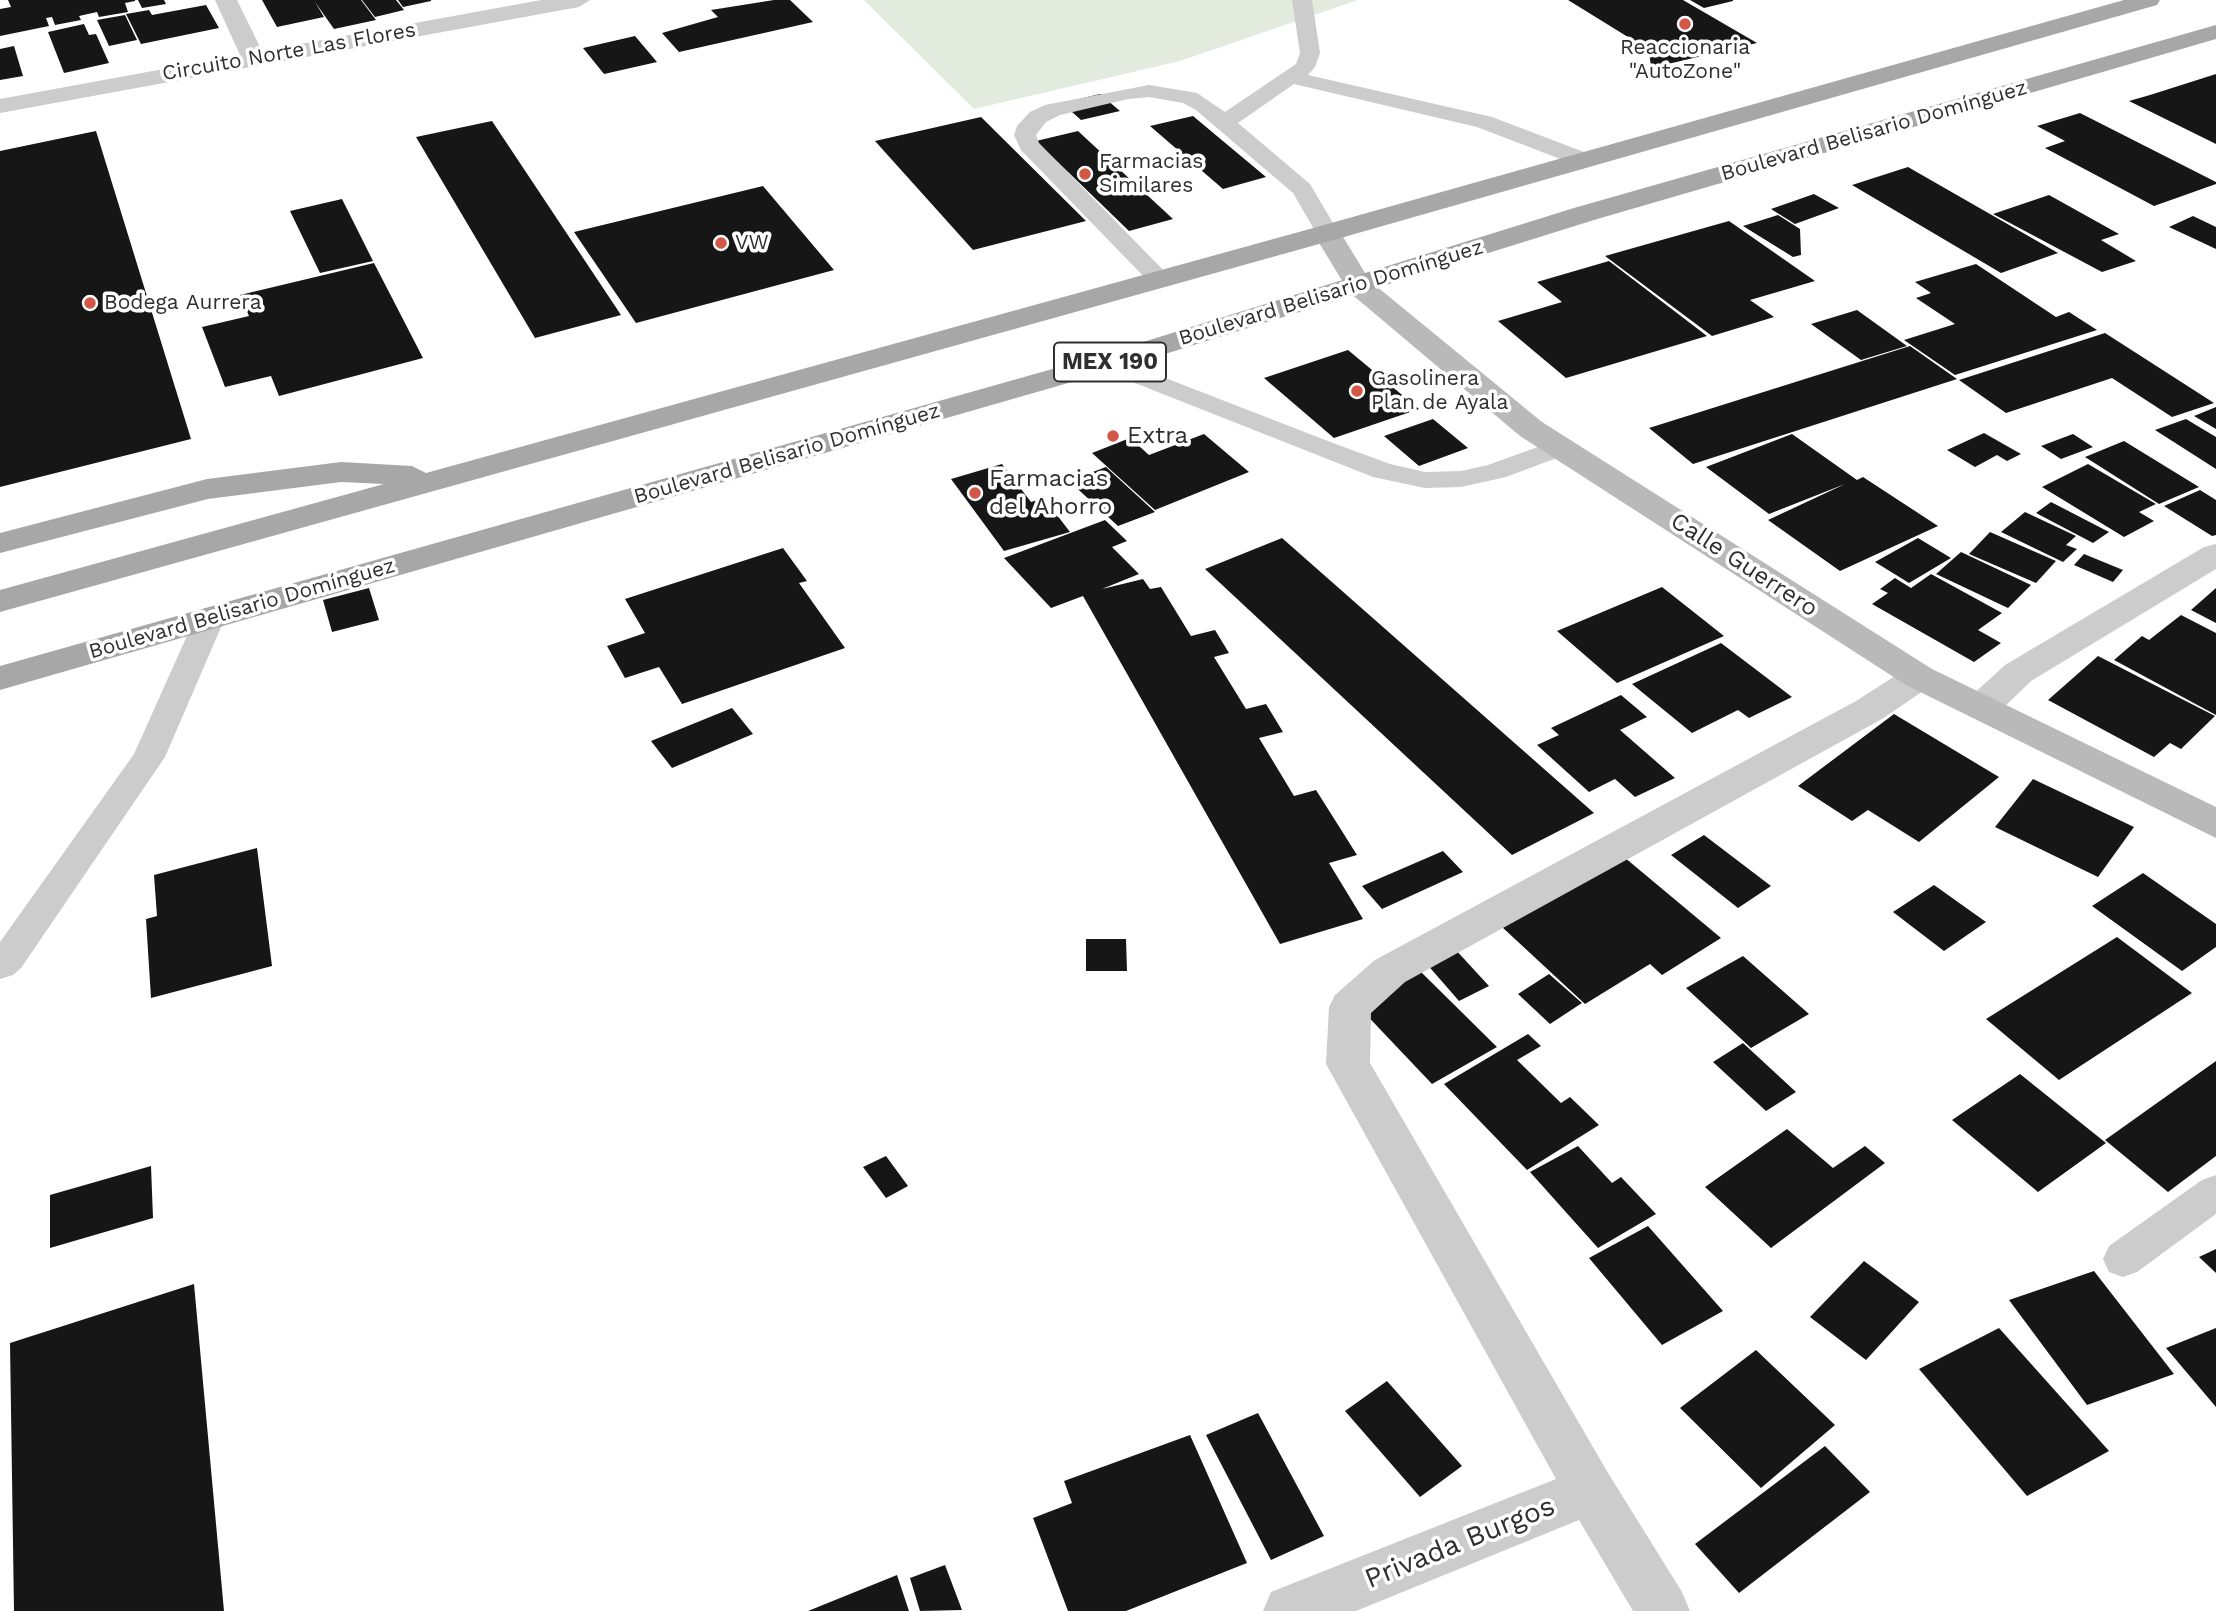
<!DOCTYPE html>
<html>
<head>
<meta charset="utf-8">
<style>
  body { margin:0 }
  canvas { display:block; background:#fff }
</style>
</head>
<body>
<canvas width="2216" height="1611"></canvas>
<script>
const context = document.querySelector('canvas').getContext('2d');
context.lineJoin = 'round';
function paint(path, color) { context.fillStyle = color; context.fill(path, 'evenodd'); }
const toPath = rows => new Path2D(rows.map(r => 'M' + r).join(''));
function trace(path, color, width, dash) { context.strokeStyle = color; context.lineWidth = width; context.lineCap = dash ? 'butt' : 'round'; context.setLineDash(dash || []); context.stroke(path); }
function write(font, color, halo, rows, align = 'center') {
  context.font = font + ' "Work Sans",sans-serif'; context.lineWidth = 7; context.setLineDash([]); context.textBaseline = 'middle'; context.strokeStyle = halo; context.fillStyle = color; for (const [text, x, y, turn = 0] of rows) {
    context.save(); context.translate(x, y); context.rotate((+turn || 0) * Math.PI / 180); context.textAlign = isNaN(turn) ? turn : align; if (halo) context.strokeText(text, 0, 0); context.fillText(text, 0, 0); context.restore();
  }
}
paint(toPath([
  [864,0,1358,0,1180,61,974,109]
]), '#e3ebdf');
paint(toPath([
  [8,0,135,0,135,1,125,3,128,12,99,17,97,12,79,16,81,20,55,25,52,17,46,18,49,26,0,36,0,9,11,7],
  [138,0,164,0,166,4,142,8],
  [262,0,361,0,376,20,334,29,315,2,324,17,277,27],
  [362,0,396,0,404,10,375,17],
  [398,0,431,0,431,1,403,7],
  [774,0,790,0,813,22,679,52,662,33,718,17,711,10],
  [1568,0,1683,0,1757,43,1651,68,1649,50],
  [1690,0,1733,0,1733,1,1704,8],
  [206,5,219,28,141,44,126,14,149,10,152,15],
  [125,15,137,40,109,46,97,20],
  [84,24,89,35,96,34,109,63,64,73,48,32],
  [635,36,657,62,604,74,583,48],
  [14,46,23,76,0,80,0,49],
  [2216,74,2216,144,2129,101,2150,95],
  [1100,94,1120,111,1081,120,1062,103],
  [2080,113,2216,182,2216,184,2154,206,2045,148,2065,141,2037,126],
  [1193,116,1266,177,1223,189,1150,126],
  [981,117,1086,221,973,250,875,141],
  [492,121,621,315,535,338,416,137],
  [96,131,191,439,0,487,0,151],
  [1078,131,1173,219,1129,231,1036,141],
  [1908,167,2058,253,2001,273,1852,185],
  [763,186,834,270,636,323,574,232],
  [1814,194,1839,208,1795,224,1771,209],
  [2049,195,2119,234,2101,240,2136,261,2102,272,1993,214],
  [342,199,373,261,320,273,290,211],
  [1778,215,1800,229,1801,255,1793,257,1743,226],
  [2193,216,2216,227,2216,249,2169,227],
  [1729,221,1815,281,1750,300,1774,317,1712,336,1605,256],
  [1609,261,1707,336,1566,378,1498,321,1562,302,1537,282],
  [374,263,423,358,279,396,271,376,225,387,202,327,249,316,240,295],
  [1976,264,2056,317,2069,312,2097,330,1955,375,1904,340,1955,324,1916,298,1931,293,1915,282],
  [1857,310,1907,346,1861,360,1811,324],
  [2105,333,2214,403,2172,417,2112,378,2006,413,1959,380],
  [1910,346,1957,379,1693,464,1649,428],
  [1348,350,1419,409,1334,438,1264,378],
  [2216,407,2216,429,2194,416],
  [1433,419,1468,448,1419,466,1384,436],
  [2186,419,2216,437,2216,469,2155,430],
  [1984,433,2021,454,2007,461,1997,455,1975,467,1947,450],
  [1204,434,1249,472,1155,510,1092,453,1130,438,1149,455],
  [1792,434,1857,480,1863,477,1938,526,1840,571,1768,520,1845,484,1769,514,1706,467],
  [2073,434,2093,447,2061,459,2041,446],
  [2124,441,2199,487,2159,504,2085,457],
  [1002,464,1031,502,1044,498,1070,532,1004,551,951,479],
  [2088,464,2156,504,2139,512,2154,521,2124,537,2042,487],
  [1106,467,1155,512,1118,526,1069,481],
  [2200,490,2216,500,2216,535,2212,536,2164,506],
  [2051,502,2109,532,2093,543,2036,513],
  [2025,512,2076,536,2066,545,2077,549,2063,562,2001,532],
  [1105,520,1127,541,1112,547,1139,574,1102,589,1143,579,1150,589,1161,587,1191,636,1215,630,1229,653,1214,657,1246,709,1266,704,1283,732,1259,738,1294,796,1316,790,1357,855,1329,863,1363,919,1280,944,1083,596,1051,608,1004,558],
  [1990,532,2056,561,2036,583,1969,554],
  [1282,538,1594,813,1512,855,1205,569],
  [1918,538,1951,558,1909,583,1875,562],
  [783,548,807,581,799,583,845,648,682,704,659,667,625,678,607,646,645,633,625,599],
  [1961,552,2031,585,2008,608,1936,574],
  [2084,554,2123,570,2113,582,2074,565],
  [1931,574,2002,613,1978,630,2001,643,1974,662,1872,604,1888,593,1880,589,1895,578,1911,588],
  [1662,587,1724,636,1617,683,1557,631],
  [369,588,379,620,332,632,323,600],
  [2216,588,2216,623,2191,610],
  [2181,615,2216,633,2216,715,2114,660,2142,636,2149,640],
  [1721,643,1792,697,1749,718,1738,710,1692,733,1632,684],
  [2098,656,2215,716,2181,749,2170,743,2154,757,2048,700],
  [1621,695,1647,717,1620,730,1675,778,1635,797,1615,779,1589,792,1537,745,1559,735,1551,728],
  [732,708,753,734,672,768,651,741],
  [1894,714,1999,777,1919,842,1868,810,1852,821,1798,786],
  [2033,779,2134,827,2098,877,1995,827],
  [1704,835,1771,886,1738,908,1671,855],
  [257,848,272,966,151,998,146,919,157,916,154,875],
  [1443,851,1463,872,1382,909,1362,886],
  [1624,857,1721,938,1662,975,1650,964,1585,1004,1502,927],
  [2143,873,2216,924,2216,947,2182,971,2092,906],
  [1934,885,1986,922,1944,951,1893,912],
  [2117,937,2192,993,2059,1080,1986,1019],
  [1086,939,1126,939,1127,971,1086,971],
  [1454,948,1489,986,1459,1001,1425,962],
  [1743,956,1809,1014,1751,1048,1686,988],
  [1421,972,1497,1047,1432,1084,1358,1006],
  [1549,974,1582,1003,1550,1024,1518,994],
  [1528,1034,1541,1046,1517,1060,1561,1103,1570,1097,1599,1125,1527,1170,1444,1084],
  [1743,1043,1796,1092,1766,1111,1713,1062],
  [2216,1061,2216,1156,2168,1192,2105,1140],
  [2020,1074,2106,1143,2038,1192,1952,1120],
  [1787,1129,1833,1168,1865,1146,1885,1163,1771,1248,1705,1187],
  [1578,1146,1612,1183,1621,1177,1656,1214,1598,1248,1530,1172],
  [886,1156,908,1186,886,1198,863,1167],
  [151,1166,153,1218,50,1248,50,1195],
  [1648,1226,1723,1311,1662,1345,1589,1258],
  [2216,1249,2216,1273,2199,1257],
  [1864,1261,1919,1302,1866,1360,1810,1317],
  [2094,1271,2174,1374,2087,1405,2009,1300],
  [194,1284,224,1611,14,1611,10,1343],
  [1999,1328,2109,1451,2027,1496,1919,1369],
  [2216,1328,2216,1407,2166,1348],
  [1756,1350,1835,1425,1761,1488,1680,1408],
  [1387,1381,1462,1466,1420,1497,1345,1411],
  [1258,1413,1324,1536,1271,1560,1206,1435],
  [1190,1435,1247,1563,1126,1611,1068,1611,1033,1518,1072,1503,1064,1481],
  [1825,1446,1870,1492,1739,1593,1695,1544],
  [945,1565,962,1610,920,1611,910,1578],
  [897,1575,909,1611,808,1611]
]), '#161616');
paint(toPath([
  [1292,0,1312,0,1320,53,1315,67,1308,75,1492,117,1592,155,1595,160,1592,165,1576,165,1477,127,1294,84,1238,123,1310,184,1339,233,1335,238,1327,240,1319,238,1293,193,1196,110,1183,103,1149,97,1128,99,1060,115,1046,122,1036,135,1039,143,1171,278,1168,283,1159,285,1150,283,1021,150,1014,135,1017,126,1030,112,1045,105,1149,85,1197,93,1225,112,1296,64,1300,53,1292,0],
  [1106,355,1333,443,1390,464,1425,472,1461,471,1488,465,1560,439,1570,441,1574,447,1570,453,1506,477,1461,487,1425,488,1373,477,1097,368,1093,363,1097,358,1106,355],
  [210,608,221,611,225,618,165,757,21,968,13,975,0,979,0,942,134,754,195,618,199,611,210,608],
  [2216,1175,2216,1214,2137,1272,2123,1277,2109,1272,2103,1259,2109,1246,2202,1180,2216,1175]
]), '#ccc');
paint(toPath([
  [215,0,237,0,262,51,541,0,590,0,579,7,0,113,0,99,240,55,215,0],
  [2216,544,2216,569,2031,681,1995,716,1982,719,1969,716,1964,707,1969,698,2005,665,2204,547,2216,544],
  [1919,665,1932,669,1937,677,1932,685,1882,719,1405,982,1371,1013,1370,1063,1608,1473,1682,1592,1690,1611,1633,1611,1579,1520,1356,1611,1263,1611,1271,1592,1556,1479,1326,1064,1329,1007,1335,995,1375,960,1856,701,1906,669,1919,665]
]), '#ccc');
paint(toPath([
  [1327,225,1337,227,1370,281,1542,422,1932,669,2216,807,2216,838,1906,685,1520,436,1349,292,1313,233,1317,227,1327,225]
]), '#b9b9b9');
paint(toPath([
  [2124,0,2160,0,2157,5,1337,239,0,612,0,590,384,484,341,482,208,499,0,553,0,533,207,479,341,462,412,466,426,473,1317,227,2124,0],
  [2216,25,2216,39,1594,220,1117,369,0,690,0,666,1095,357,1574,208,2216,25]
]), '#a7a7a7');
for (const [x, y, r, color] of [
  [1685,24,7,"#d25746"],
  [1085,174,7,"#d25746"],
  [721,243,7,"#d25746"],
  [90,303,7,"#d25746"],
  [1357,391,7,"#d25746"],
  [1113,436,7,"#d25746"],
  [975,493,7,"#d25746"]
]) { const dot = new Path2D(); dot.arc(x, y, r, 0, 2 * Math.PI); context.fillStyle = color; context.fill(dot); trace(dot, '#fff', 2.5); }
write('21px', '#2f2f2f', '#fff', [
  ["Reaccionaria",1685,48,"center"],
  ["\"AutoZone\"",1685,72,"center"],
  ["Farmacias",1099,162],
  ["Similares",1099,186],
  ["VW",735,243],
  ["Bodega Aurrera",104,303],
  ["Gasolinera",1371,379],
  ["Plan de Ayala",1371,403]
], 'left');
write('21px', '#2f2f2f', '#fff', [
  ["Circuito Norte Las Flores",289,52,-10],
  ["Boulevard Belisario Domínguez",1874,131,-16],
  ["Boulevard Belisario Domínguez",1331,293,-17],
  ["Boulevard Belisario Domínguez",787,454,-16],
  ["Boulevard Belisario Domínguez",242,609,-16]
]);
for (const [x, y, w] of [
  [1110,362,112]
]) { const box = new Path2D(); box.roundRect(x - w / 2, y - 19.5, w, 39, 5); context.fillStyle = '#fff'; context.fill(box); trace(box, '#2f2f2f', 2); }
write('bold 23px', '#2f2f2f', null, [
  ["MEX 190",1110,362]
]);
write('24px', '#2f2f2f', '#fff', [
  ["Extra",1127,436],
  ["Farmacias",989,479],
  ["del Ahorro",989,507]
], 'left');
write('24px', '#2f2f2f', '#fff', [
  ["Calle Guerrero",1744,565,33]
]);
write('28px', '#2f2f2f', '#fff', [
  ["Privada Burgos",1460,1543,-22]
]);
</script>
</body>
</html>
